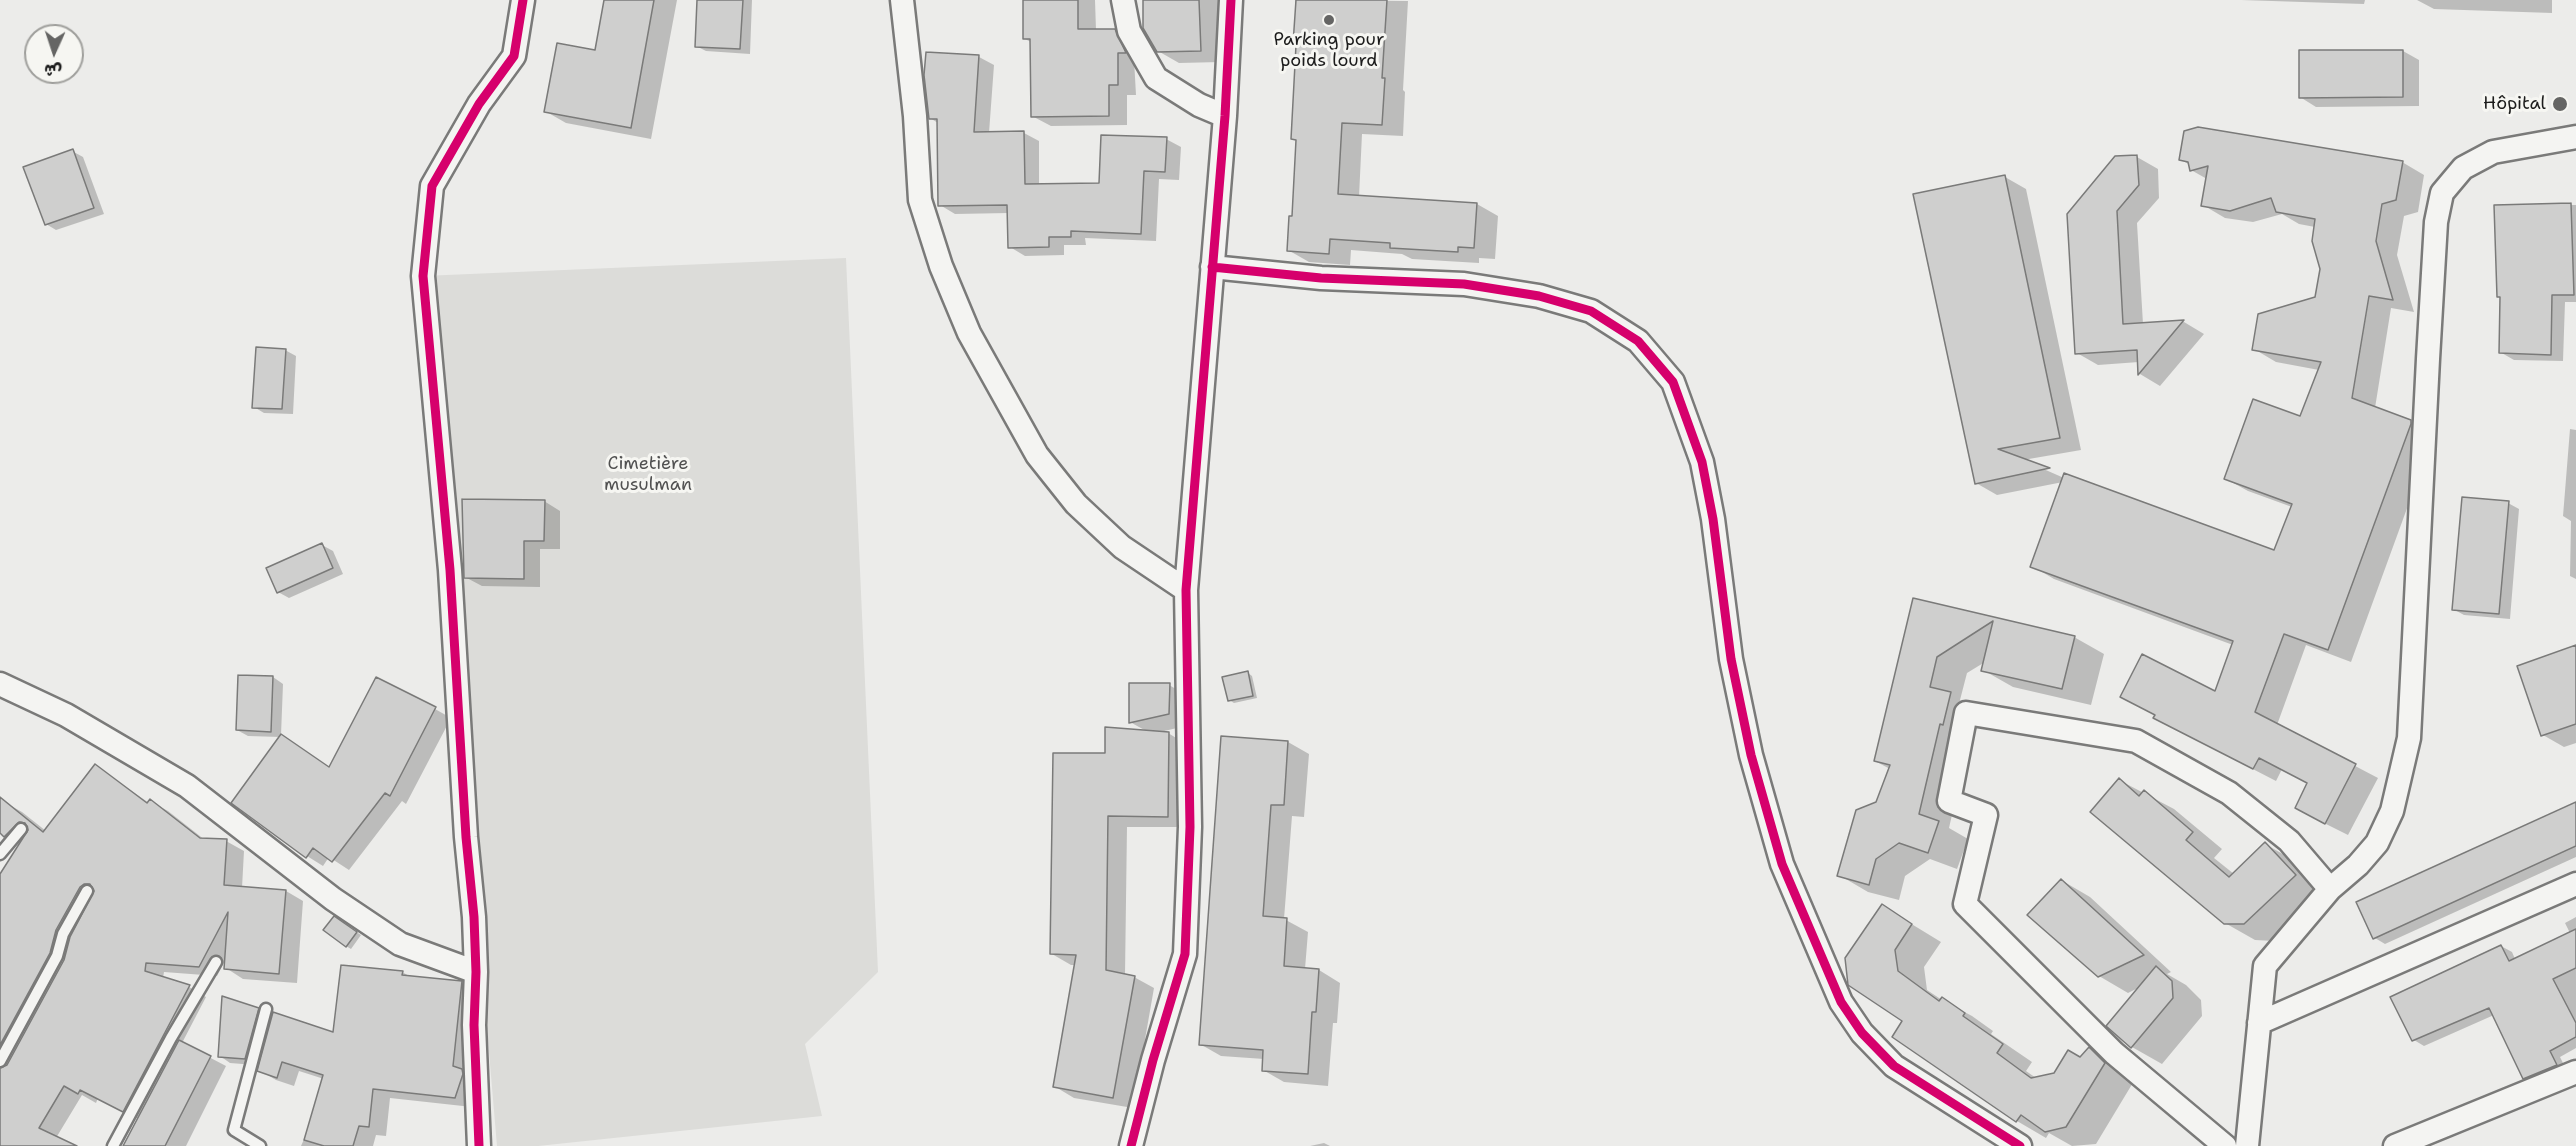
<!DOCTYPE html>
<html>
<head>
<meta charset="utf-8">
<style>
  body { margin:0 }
  #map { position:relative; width:2576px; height:1146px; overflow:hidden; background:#ececea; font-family:"Shantell Sans","Playpen Sans Arabic",sans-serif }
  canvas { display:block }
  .north { position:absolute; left:24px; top:24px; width:60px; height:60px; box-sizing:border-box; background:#f6f6f2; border:2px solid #9f9f9c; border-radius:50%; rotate:183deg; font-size:16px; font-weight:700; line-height:24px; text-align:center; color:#1c1c1c }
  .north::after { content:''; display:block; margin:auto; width:21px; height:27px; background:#656564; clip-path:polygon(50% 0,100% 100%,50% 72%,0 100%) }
</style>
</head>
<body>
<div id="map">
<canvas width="2576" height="1146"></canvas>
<div class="north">ش</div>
</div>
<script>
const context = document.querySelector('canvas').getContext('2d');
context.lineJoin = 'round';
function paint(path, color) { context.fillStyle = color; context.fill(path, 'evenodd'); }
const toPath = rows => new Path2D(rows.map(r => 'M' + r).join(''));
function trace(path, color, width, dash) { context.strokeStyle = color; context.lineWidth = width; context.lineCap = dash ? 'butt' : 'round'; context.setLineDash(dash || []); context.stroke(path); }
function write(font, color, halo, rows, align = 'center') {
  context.font = font + ' "Shantell Sans",sans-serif'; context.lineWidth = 6; context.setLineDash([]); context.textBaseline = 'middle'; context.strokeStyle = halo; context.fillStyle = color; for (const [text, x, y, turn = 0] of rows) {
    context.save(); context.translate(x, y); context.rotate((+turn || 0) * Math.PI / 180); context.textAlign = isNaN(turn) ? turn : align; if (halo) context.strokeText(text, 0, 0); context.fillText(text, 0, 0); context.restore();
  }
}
paint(toPath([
  [846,258,878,972,805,1044,822,1116,538,1146,497,1146,423,276]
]), '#dcdcd9');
paint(toPath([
  [606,0,677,0,651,139,566,123,545,111,596,52],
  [699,0,752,0,750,54,706,51,696,46],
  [1024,0,1095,0,1096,30,1114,30,1133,41,1136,95,1127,95,1127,125,1051,126,1032,116,1031,42,1025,39],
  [1144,0,1219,0,1221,62,1179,63,1158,51],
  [1295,0,1408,1,1403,90,1405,92,1403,136,1362,134,1359,197,1477,204,1498,216,1495,259,1479,258,1479,263,1412,259,1402,254,1351,250,1350,265,1309,262,1288,250,1293,217,1298,142,1293,139,1298,46],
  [2241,0,2365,0,2364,4],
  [2417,0,2552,0,2552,13,2434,9],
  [2403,51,2419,60,2419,106,2316,107,2300,97],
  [927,53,979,57,994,65,989,133,1024,133,1039,141,1039,186,1100,185,1166,139,1181,147,1179,180,1159,179,1156,241,1085,238,1086,245,1064,245,1064,255,1025,256,1010,247,1009,213,955,214,940,205,938,123,930,118],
  [72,151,83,157,104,214,56,230,46,224],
  [2137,157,2158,169,2159,198,2137,223,2143,324,2184,322,2204,334,2160,386,2140,374,2139,362,2098,365,2077,353,2116,158],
  [2180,159,2402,162,2424,175,2418,212,2404,216,2397,255,2414,312,2391,308,2375,408,2411,422,2433,434,2433,437,2351,662,2306,645,2277,725,2378,778,2348,835,2318,820,2309,783,2282,769,2276,781,2177,730,2216,693,2233,645,2054,579,2032,566,2063,482,1997,495,1976,483,2005,177,2026,189,2081,450,2023,460,2064,478,2275,552,2292,507,2248,491,2226,479,2301,418,2319,370,2276,362,2254,349,2316,298,2321,269,2315,227,2299,224,2282,214,2253,222,2225,218,2203,205,2207,179,2191,170,2190,165],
  [2576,205,2576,302,2565,302,2563,361,2514,360,2500,352,2502,298,2496,206],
  [285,350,296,356,293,414,264,413,254,407],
  [2570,429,2576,430,2576,579,2570,576,2571,521,2563,516],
  [544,501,560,511,560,549,540,549,540,587,482,586,465,577],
  [2508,503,2519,509,2510,619,2464,615,2453,609],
  [322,545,333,551,343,574,289,598,278,592],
  [1914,600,2074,637,2104,654,2091,705,2013,687,1983,670,1985,662,1967,673,1960,700,1979,711,1972,741,1969,740,1949,828,1968,839,1957,869,1930,859,1905,876,1899,900,1868,892,1839,875,1877,803,1890,769,1875,761],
  [2576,647,2576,743,2564,747,2543,735],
  [1248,673,1252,676,1257,698,1234,703,1229,700],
  [273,677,283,684,281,735,330,768,435,709,451,718,406,804,402,801,349,870,329,857,323,866,307,856,280,737,248,736,237,730],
  [1169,685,1190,697,1190,725,1160,732,1168,733,1188,745,1187,827,1127,827,1125,975,1134,977,1154,988,1133,1108,1074,1098,1054,1086,1076,965,1071,965,1052,954,1106,755,1148,732,1130,722],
  [1223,737,1288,742,1309,754,1304,817,1292,816,1284,919,1308,932,1305,969,1319,970,1340,983,1337,1023,1333,1023,1328,1086,1284,1082,1263,1070,1264,1059,1221,1056,1200,1044],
  [96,766,149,803,150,801,168,811,205,840,226,841,244,851,242,888,286,891,303,901,297,983,243,979,226,968,226,959,217,976,164,972,163,978,189,987,206,997,182,1043,226,1066,186,1146,162,1146,138,1119,98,1098,96,1103,82,1095,56,1138,73,1146,0,1146,0,875,20,845,0,831,0,807,4,802,22,812,46,831],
  [2119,780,2174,809,2222,849,2214,858,2234,874,2265,844,2295,861,2324,892,2274,941,2255,940,2225,923],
  [2576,803,2576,857,2385,944,2375,938],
  [2061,880,2090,897,2171,972,2167,974,2186,985,2201,1000,2202,1016,2162,1064,2132,1047,2108,1026,2140,987,2128,993,2099,976],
  [1882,906,1941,942,1924,967,1927,990,1942,1000,1972,1016,1993,1031,1991,1034,2032,1062,2026,1071,2036,1078,2055,1075,2080,1059,2089,1049,2118,1066,2134,1081,2096,1144,2072,1146,2049,1133,2046,1138,2017,1121,1904,1021],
  [2576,917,2576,1048,2560,1057,2567,1071,2534,1084,2524,1078,2494,1015,2424,1046,2414,1040,2501,946,2512,952,2515,959,2570,933,2565,923],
  [339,921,361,935,351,949,346,946],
  [402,972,411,977,461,983,479,993,472,1107,390,1098,386,1136,376,1135,373,1146,301,1146,309,1128,324,1079,299,1071,294,1086,276,1080,259,1070,335,1034],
  [258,1009,269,1015,255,1065,230,1063,220,1056],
  [1324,1143,1330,1146,1310,1146]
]), '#0003');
const building = toPath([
  [604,0,654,0,631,128,544,112,557,43,595,50,604,0],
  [697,0,743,0,740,49,695,47,697,0],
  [1023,0,1078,0,1078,29,1115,29,1126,53,1118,53,1118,85,1109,85,1109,116,1031,117,1030,39,1023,39,1023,0],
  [1143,0,1199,0,1201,51,1157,52,1143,28,1143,0],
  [1296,0,1387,0,1382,78,1385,78,1382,125,1342,123,1338,194,1477,203,1474,248,1458,247,1458,252,1390,248,1390,243,1330,239,1329,254,1287,251,1289,216,1292,216,1296,140,1291,139,1296,45,1293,44,1296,0],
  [2299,50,2403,50,2403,97,2299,98,2299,50],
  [926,52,979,55,974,132,1024,131,1025,184,1099,183,1101,135,1167,137,1165,172,1144,171,1141,234,1071,231,1071,237,1049,237,1049,247,1008,248,1007,205,938,206,937,119,929,119,924,75,926,52],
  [2198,127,2403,161,2396,200,2382,204,2376,241,2393,300,2369,296,2352,398,2411,420,2411,424,2328,650,2284,634,2255,712,2356,764,2325,824,2295,808,2307,783,2259,758,2253,769,2153,718,2155,715,2120,697,2142,654,2215,691,2233,641,2030,567,2064,473,2274,550,2292,504,2224,479,2253,399,2300,416,2321,362,2252,350,2258,314,2315,297,2320,269,2312,241,2315,219,2276,212,2271,198,2230,211,2201,206,2208,166,2190,171,2188,162,2179,160,2184,131,2198,127],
  [73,149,94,208,45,225,23,167,73,149],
  [2137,155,2139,185,2117,211,2123,324,2184,320,2138,375,2137,350,2075,354,2067,214,2115,156,2137,155],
  [2005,175,2060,438,1998,449,2050,468,1975,484,1913,194,2005,175],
  [2571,203,2574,295,2552,295,2551,355,2499,353,2500,297,2497,297,2494,205,2571,203],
  [256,347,286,349,282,409,252,408,256,347],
  [2462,497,2509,501,2499,614,2452,610,2462,497],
  [462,499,545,500,544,541,524,541,524,579,464,578,462,499],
  [322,543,333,568,277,593,266,568,322,543],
  [1913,598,2075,636,2062,689,1981,671,1993,621,1937,657,1930,687,1951,692,1943,725,1940,724,1919,814,1939,821,1928,853,1899,843,1876,859,1869,885,1837,876,1856,810,1876,802,1890,765,1874,761,1913,598],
  [2576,645,2576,724,2541,736,2517,666,2576,645],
  [1248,671,1253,696,1228,701,1222,677,1248,671],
  [238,675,273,676,271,732,236,730,238,675],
  [376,677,436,707,390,796,385,793,332,862,313,848,306,858,231,803,281,734,329,767,376,677],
  [1129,683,1170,683,1169,714,1129,723,1129,683],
  [1105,727,1169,732,1168,817,1108,816,1106,970,1135,976,1113,1098,1053,1087,1076,955,1050,954,1053,753,1105,753,1105,727],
  [1221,736,1288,741,1284,805,1271,805,1263,916,1287,918,1284,966,1319,969,1316,1012,1312,1012,1308,1074,1262,1071,1263,1050,1199,1045,1221,736],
  [95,764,147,803,150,799,200,838,227,839,224,885,286,890,279,974,224,969,228,912,199,967,146,963,145,971,190,985,123,1112,80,1090,78,1094,64,1086,39,1128,77,1146,0,1146,0,1068,7,1065,64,960,70,937,94,891,90,884,84,884,80,887,56,930,50,953,0,1045,0,874,28,830,25,823,19,822,4,837,0,833,0,797,43,832,95,764],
  [2119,778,2139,796,2144,790,2193,832,2186,840,2229,877,2265,842,2296,875,2244,924,2224,924,2090,812,2119,778],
  [2576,802,2576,846,2373,939,2356,902,2576,802],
  [2061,879,2144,955,2098,977,2027,915,2061,879],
  [1882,904,1912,924,1895,950,1898,971,1939,1001,1942,997,1965,1013,1963,1016,2003,1044,1997,1053,2031,1078,2054,1073,2068,1050,2080,1057,2089,1047,2105,1063,2066,1127,2045,1132,2021,1115,2016,1122,1892,1037,1902,1021,1848,985,1845,958,1882,904],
  [334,916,357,932,346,947,323,930,334,916],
  [2576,929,2576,968,2553,979,2576,1023,2576,1037,2550,1051,2557,1065,2523,1079,2489,1008,2412,1041,2390,997,2501,945,2509,961,2576,929],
  [341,965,403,971,402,975,462,981,453,1066,462,1069,463,1074,455,1098,373,1089,369,1127,359,1126,353,1146,324,1146,304,1140,323,1075,282,1062,277,1078,257,1071,273,1012,333,1032,341,965],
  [2156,966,2172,981,2173,998,2131,1048,2106,1026,2156,966],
  [222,996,259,1008,245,1059,218,1057,222,996],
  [179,1040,211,1056,165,1146,123,1146,179,1040]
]);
paint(building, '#cfcfce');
trace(building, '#7a7a79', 1.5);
const service = toPath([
  [0,854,21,829],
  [0,1061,57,956,63,934,87,891],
  [113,1146,171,1038,216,962],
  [260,1146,234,1130,266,1009]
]);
const minor = toPath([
  [902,0,915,116,920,200,941,266,969,333,1037,455,1076,504,1122,547,1186,590],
  [1123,0,1129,31,1156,78,1199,105,1225,116],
  [1212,267,1321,278,1464,284,1539,296,1591,311,1638,341,1673,382,1702,462,1713,519,1731,659,1751,755,1782,864,1841,1002,1862,1033,1894,1066,2020,1146],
  [0,684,66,715,187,786,333,899,400,944,476,972],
  [2259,1023,2576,884],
  [479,1146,474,1025,476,972,474,917,466,837,450,570,423,276,432,186,479,104,514,56,523,0],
  [1131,1146,1153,1060,1185,954,1190,827,1186,590,1225,116,1231,0],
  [2225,1146,2114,1053,1965,904,1986,815,1949,801,1966,713,2136,741,2229,793,2289,841,2330,889],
  [2247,1146,2265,966,2330,889,2358,865,2377,843,2392,811,2409,738,2428,359,2436,222,2442,193,2463,168,2493,152,2576,137],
  [2395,1146,2576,1072]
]);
trace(service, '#7a7a79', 15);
trace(minor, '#7a7a79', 27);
trace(service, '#f4f4f2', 10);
trace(minor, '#f4f4f2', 22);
trace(toPath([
  [1212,267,1321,278,1464,284,1539,296,1591,311,1638,341,1673,382,1702,462,1713,519,1731,659,1751,755,1782,864,1841,1002,1862,1033,1894,1066,2020,1146],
  [479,1146,474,1025,476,972,474,917,466,837,450,570,423,276,432,186,479,104,514,56,523,0],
  [1131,1146,1153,1060,1185,954,1190,827,1186,590,1225,116,1231,0]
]), '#d6006c', 9);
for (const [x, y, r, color] of [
  [1329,20,6,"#656564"],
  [2560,104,8,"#656564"]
]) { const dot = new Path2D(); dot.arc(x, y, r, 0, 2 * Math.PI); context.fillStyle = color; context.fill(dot); trace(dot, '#f6f6f2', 2); }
write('18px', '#1c1c1c', '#f6f6f2', [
  ["Parking pour",1329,40],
  ["poids lourd",1329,61],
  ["Hôpital",2546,104,"right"]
]);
write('18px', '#515151', '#f6f6f2', [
  ["Cimetière",648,464],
  ["musulman",648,485]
]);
</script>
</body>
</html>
